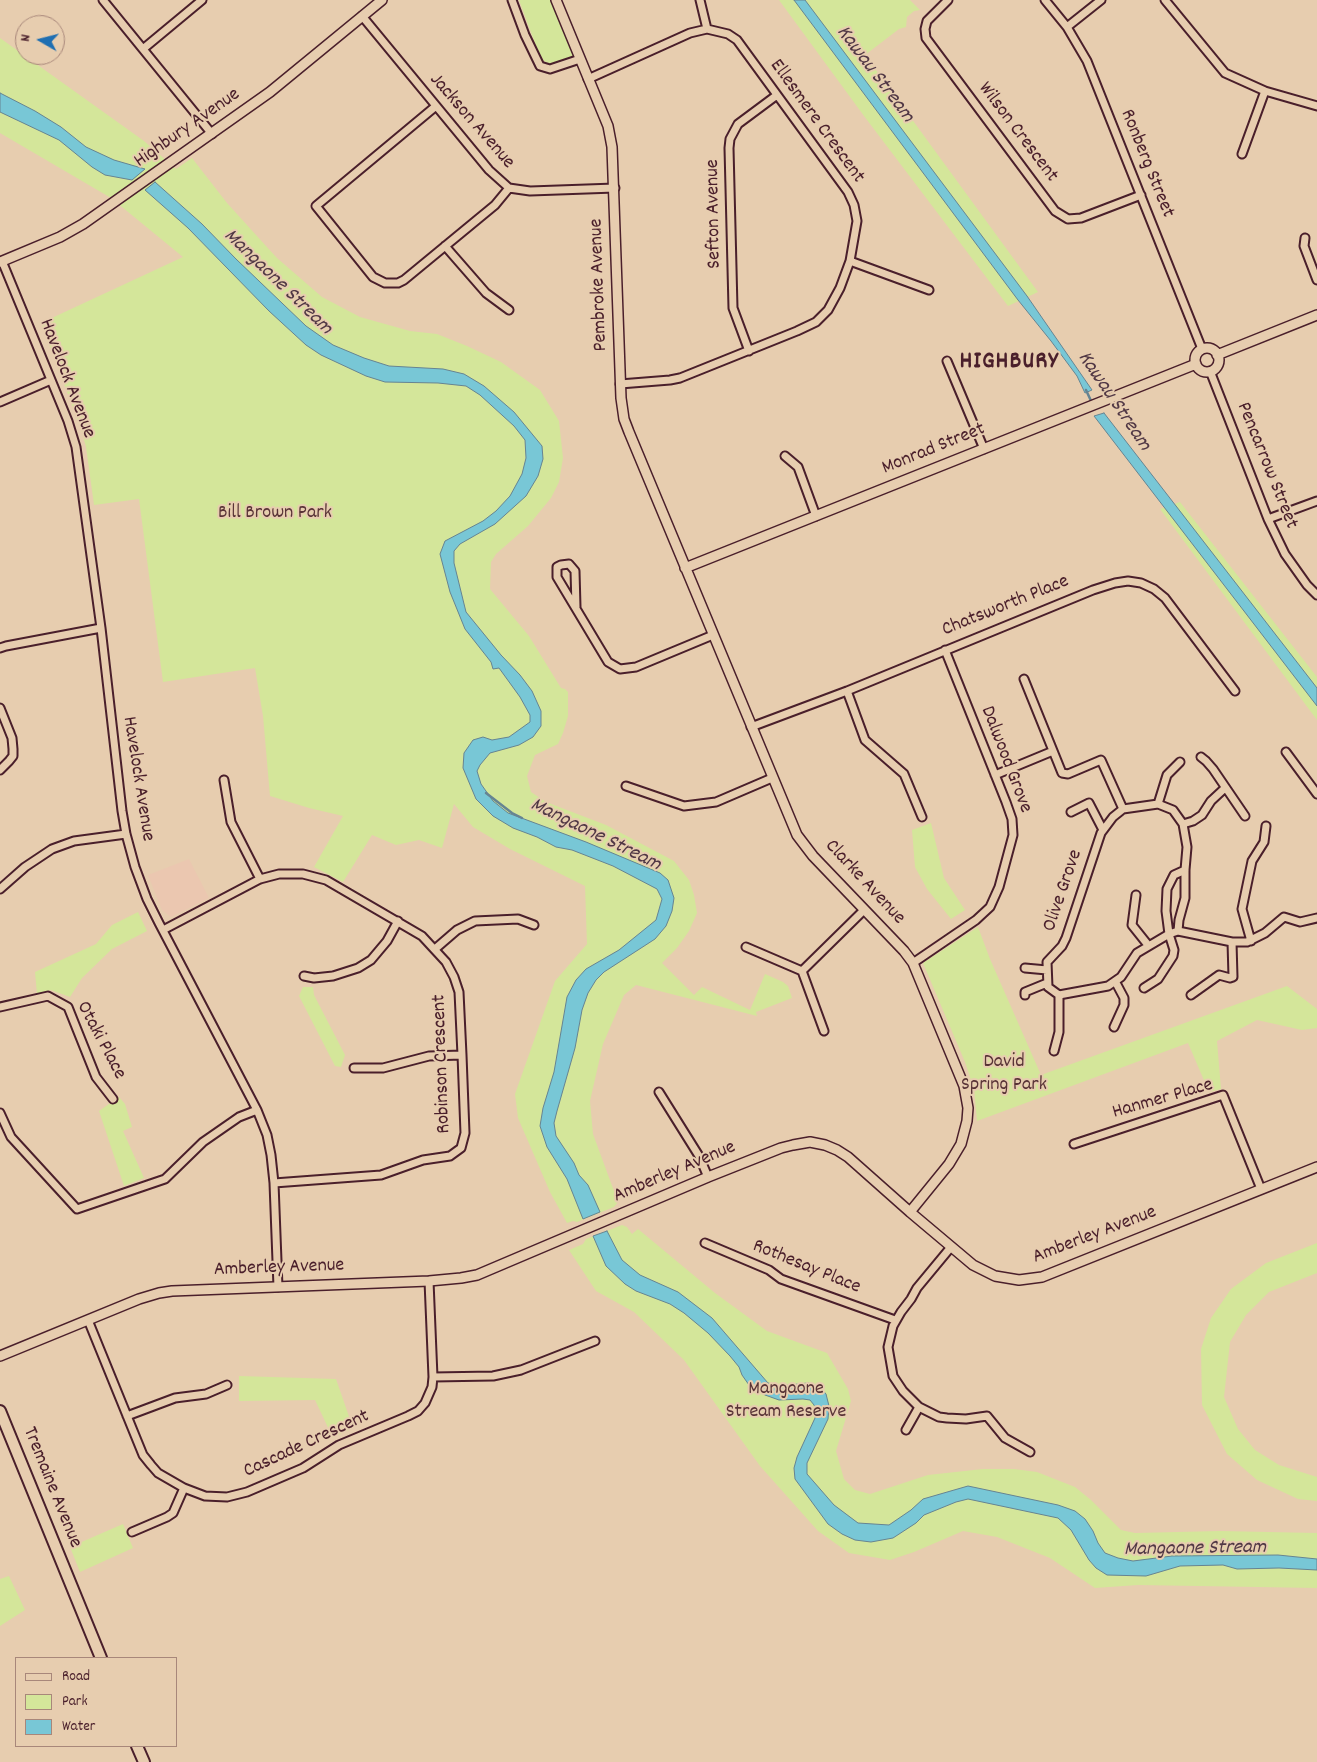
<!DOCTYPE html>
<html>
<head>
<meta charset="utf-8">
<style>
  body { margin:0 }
  #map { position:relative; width:1317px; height:1762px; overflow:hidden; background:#e7cdaf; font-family:Dekko,sans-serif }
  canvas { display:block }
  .legend { position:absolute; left:15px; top:1657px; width:162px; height:90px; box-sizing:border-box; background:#e7cdaf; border:1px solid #a8877a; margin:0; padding:6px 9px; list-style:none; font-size:15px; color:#4a1f2b }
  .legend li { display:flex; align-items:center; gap:10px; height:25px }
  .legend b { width:25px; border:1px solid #a8877a }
  .north { position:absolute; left:15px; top:15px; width:50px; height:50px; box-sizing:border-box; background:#e7cdaf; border:1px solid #a8877a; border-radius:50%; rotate:278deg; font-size:14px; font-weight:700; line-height:20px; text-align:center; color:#4a1f2b }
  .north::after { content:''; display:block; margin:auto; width:18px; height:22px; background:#1f6fb2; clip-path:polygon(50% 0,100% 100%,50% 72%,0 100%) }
</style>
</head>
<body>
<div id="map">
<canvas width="1317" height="1762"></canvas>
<ul class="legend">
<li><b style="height:6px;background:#e7cdaf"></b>Road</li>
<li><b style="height:14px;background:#d4e69a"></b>Park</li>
<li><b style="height:14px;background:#78c7d6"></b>Water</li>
</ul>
<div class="north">N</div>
</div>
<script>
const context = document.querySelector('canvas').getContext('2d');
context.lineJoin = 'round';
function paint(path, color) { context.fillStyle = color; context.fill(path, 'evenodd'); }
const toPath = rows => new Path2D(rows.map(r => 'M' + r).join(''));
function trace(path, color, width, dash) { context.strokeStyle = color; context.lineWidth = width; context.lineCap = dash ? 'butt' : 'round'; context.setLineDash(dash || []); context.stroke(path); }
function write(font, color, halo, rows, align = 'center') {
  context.font = font + ' Dekko,sans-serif'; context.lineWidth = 4; context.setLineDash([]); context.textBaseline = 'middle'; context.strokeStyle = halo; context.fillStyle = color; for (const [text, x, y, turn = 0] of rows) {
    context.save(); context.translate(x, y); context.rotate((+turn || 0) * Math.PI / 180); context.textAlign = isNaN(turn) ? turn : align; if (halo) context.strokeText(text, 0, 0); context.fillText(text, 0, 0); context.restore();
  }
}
paint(toPath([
  [189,859,209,898,171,917,162,910,148,875]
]), '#ebc7b0');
paint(toPath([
  [519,0,552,0,575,56,551,64,544,61,539,54],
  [779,0,910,0,920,10,914,11,907,17,906,27,899,29,865,55,1038,292,1008,306,864,116],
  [0,38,144,141,176,169,192,158,227,203,266,246,277,258,322,297,360,317,410,331,437,334,467,346,501,362,540,390,559,421,563,458,559,482,551,498,528,526,496,554,491,562,490,589,529,636,561,688,565,689,568,692,568,716,563,733,558,744,535,755,527,776,531,792,546,802,606,825,674,861,689,880,694,895,697,913,689,931,677,948,662,963,694,995,702,987,750,1010,765,974,783,982,788,986,792,998,756,1012,757,1016,636,985,624,995,603,1044,590,1101,593,1134,618,1202,614,1207,577,1222,573,1221,567,1223,550,1192,518,1118,515,1094,555,981,587,944,585,886,510,849,473,827,454,804,442,848,419,840,396,845,372,835,343,882,314,867,343,816,309,808,270,796,263,716,255,668,163,682,139,499,94,505,86,447,81,429,41,323,183,257,111,198,0,133],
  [1180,502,1317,677,1317,720,1160,509],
  [931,823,944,878,965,910,951,919,927,889,915,867,912,830],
  [138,912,147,931,112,949,82,978,70,997,51,990,37,994,35,972,96,944,112,925],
  [978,927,990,959,1041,1075,1287,986,1317,1009,1317,1028,1302,1030,1257,1020,1217,1041,1221,1089,1209,1092,1188,1043,977,1121,974,1089,965,1062,923,963],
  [303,987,313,987,314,995,345,1055,341,1067,335,1066,299,996],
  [119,1097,125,1104,132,1127,123,1131,144,1178,124,1186,99,1111],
  [622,1225,627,1227,632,1234,638,1229,715,1293,767,1331,827,1353,848,1389,851,1401,836,1451,844,1479,855,1490,870,1494,928,1475,983,1469,1014,1469,1037,1472,1075,1487,1091,1500,1121,1530,1135,1533,1220,1531,1317,1533,1317,1588,1138,1585,1095,1588,1050,1558,997,1537,963,1531,914,1552,890,1560,849,1553,818,1531,760,1466,684,1360,634,1312,596,1291,569,1250,583,1244,586,1239],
  [1317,1243,1317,1273,1269,1292,1246,1315,1230,1342,1224,1397,1238,1429,1255,1450,1279,1465,1317,1477,1317,1501,1298,1499,1257,1480,1227,1454,1202,1405,1201,1349,1211,1318,1231,1289,1266,1263],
  [239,1376,336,1379,353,1428,333,1438,315,1400,239,1401],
  [123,1524,133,1548,80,1572,70,1547],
  [9,1576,25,1610,0,1626,0,1579]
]), '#d4e69a');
const water = toPath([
  [794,0,805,0,1027,296,1092,390,1085,393,1077,376,1051,341,1018,300,794,0],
  [0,93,35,111,61,127,86,147,114,160,145,169,132,180,105,175,92,167,59,140,0,112,0,93],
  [155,182,202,224,236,259,306,326,333,345,364,358,389,366,443,369,464,374,484,386,514,412,542,446,543,459,538,476,526,496,495,524,460,544,454,551,454,563,466,612,501,655,520,675,532,691,541,711,541,726,533,737,519,745,490,753,480,765,477,771,481,784,493,801,508,813,586,842,660,873,668,880,674,898,672,911,666,926,655,939,604,972,596,980,588,993,582,1010,575,1048,557,1111,554,1123,556,1136,574,1163,579,1175,588,1185,600,1212,583,1219,567,1179,547,1147,540,1126,543,1108,554,1072,567,997,576,980,586,969,619,950,656,920,662,899,657,889,613,866,572,850,556,847,537,837,513,828,493,816,476,799,463,768,464,753,473,740,483,737,492,740,509,737,530,722,530,715,520,697,499,668,493,669,491,662,465,629,450,592,440,554,445,541,483,521,496,511,510,496,522,474,526,458,525,440,514,426,480,395,466,386,438,383,385,382,366,376,321,355,306,345,269,311,188,228,145,190,155,182],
  [1104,413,1317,688,1317,706,1094,416,1104,413],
  [607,1231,622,1260,640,1275,678,1292,712,1318,768,1383,780,1386,808,1383,819,1386,826,1394,829,1406,828,1419,807,1463,807,1474,834,1505,858,1523,889,1525,911,1510,923,1499,968,1486,1058,1505,1075,1511,1085,1519,1093,1531,1098,1543,1105,1553,1118,1558,1133,1561,1172,1556,1278,1555,1317,1559,1317,1570,1279,1568,1237,1569,1223,1565,1180,1566,1146,1576,1107,1575,1096,1568,1089,1560,1071,1530,1058,1518,968,1499,956,1502,924,1515,916,1523,893,1538,871,1542,855,1540,842,1534,828,1524,795,1479,794,1468,797,1457,815,1418,816,1410,814,1405,810,1400,803,1399,779,1400,765,1395,749,1385,742,1375,739,1367,730,1356,708,1333,684,1313,670,1304,636,1291,625,1284,606,1266,593,1236,607,1231]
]);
paint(water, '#78c7d6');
trace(water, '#668492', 1);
trace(toPath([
  [1086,390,1092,403],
  [486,793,512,813,522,818]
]), '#668492', 2.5);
const minor = toPath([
  [103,0,212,134],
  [512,0,525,35,540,66,550,69,580,59],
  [700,0,707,29],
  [948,0,927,21,925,29,926,38,1055,211,1068,219,1081,218,1141,195],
  [1045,0,1067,27,1087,61,1202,349],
  [1165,0,1225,73,1265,91,1317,106],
  [362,16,489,170,509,188,530,191,615,188],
  [1067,27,1101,0],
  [143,49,202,0],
  [588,79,690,33,707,29,728,34,737,40,848,192,854,205,857,221,850,261,840,288,828,310,816,322,797,331,680,378,670,380,620,384],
  [436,106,316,206,373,277,385,283,398,283,404,280,495,205,509,188],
  [1242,154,1265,91],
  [1305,238,1304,246,1317,280],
  [445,246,486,293,509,310],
  [2,261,68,421,76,447,101,628,122,811,126,834,135,867,147,899,159,923,257,1110,267,1135,271,1155,274,1183,278,1287],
  [850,261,929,290],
  [749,351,733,308,729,148,730,139,738,124,777,95],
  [947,361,984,449],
  [1210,371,1268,519,1285,554,1307,585,1317,595],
  [0,402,51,380],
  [785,456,798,467,816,516],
  [1268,519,1317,501],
  [576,607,575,571,569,564,561,565,557,567,557,577,608,662,620,669,636,667,713,635],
  [0,648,6,646,101,628],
  [1024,679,1062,773,1068,774,1101,760,1123,809],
  [847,691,865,740,904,774,922,817],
  [0,708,12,738,13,749,13,756,9,761,0,770],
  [751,727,847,691,1093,590,1115,583,1128,581,1141,583,1154,589,1165,598,1235,691],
  [1286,752,1317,794],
  [1201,757,1206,761,1213,769,1245,816],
  [995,775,1053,751],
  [224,780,231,822,260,879],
  [626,786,684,806,716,802,772,778],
  [1158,804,1167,775,1180,762],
  [1071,812,1089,803,1103,830],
  [1183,824,1193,821,1202,815,1211,801,1225,788],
  [0,889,25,867,52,849,74,841,126,834],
  [1136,895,1132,925,1148,945],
  [163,930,260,879,279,874,303,874,326,880,422,936,446,962,454,977,459,992,462,1055,465,1133,461,1148,450,1156,423,1160,381,1175,274,1183],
  [1178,931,1179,920,1185,898,1185,870,1187,847,1183,824,1173,810,1158,804,1123,809,1113,817,1101,833,1066,938,1062,946,1047,962,1048,987,1059,995,1108,986,1121,977,1137,953,1169,934,1178,931,1232,942,1247,942,1265,933,1284,917,1300,922,1317,918],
  [1251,941,1242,909,1252,861,1264,842,1266,826],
  [746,947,802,971,824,1031],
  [435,949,457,930,475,921,518,919,534,925],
  [913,963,976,920,990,907,999,887,1013,835,1012,819,1006,802,945,650],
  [1025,968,1047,970],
  [802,971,864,910],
  [304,976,314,978,333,976,358,968,371,960,387,941,398,921],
  [1144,988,1158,979,1173,956,1174,950,1169,934,1166,911,1167,889,1174,875,1185,870],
  [1025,995,1025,992,1047,983],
  [1191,995,1219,975,1230,978,1233,977,1232,942],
  [0,1007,48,996,68,1007,96,1077,113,1099],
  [1114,1027,1124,1005,1124,998,1115,981],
  [1054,1051,1059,1032,1059,995],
  [354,1068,383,1068,429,1056,462,1055],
  [659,1092,699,1156,708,1177],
  [0,1113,11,1137,77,1209,165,1179,203,1142,239,1117,257,1110],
  [1074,1144,1223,1095,1261,1189],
  [705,1243,769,1270,781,1279,895,1320],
  [951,1247,917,1288,911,1299,901,1312,893,1326,888,1347,893,1376,903,1391,919,1407,939,1417,947,1418,966,1419,987,1416,1005,1438,1030,1452],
  [88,1320,143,1455,151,1465,158,1473,184,1488,205,1496,227,1497,247,1492,303,1468,339,1445,408,1416,418,1411,425,1403,432,1387,433,1377,429,1281],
  [433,1377,493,1376,521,1370,595,1341],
  [127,1416,175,1398,206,1394,227,1385],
  [906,1430,919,1407],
  [132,1532,167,1517,173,1513,184,1488]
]);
const tertiary = toPath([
  [556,0,608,126,612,147,621,398,624,419,629,432,797,835,813,856,904,951,913,963,964,1086,968,1108,967,1121,961,1144,949,1164,910,1212],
  [0,262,60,237,83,224,270,92,382,0],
  '1195 360a12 12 0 1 1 24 0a12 12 0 1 1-24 0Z',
  [1217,355,1317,315],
  [685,568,1196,364],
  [0,1356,139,1299,159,1293,172,1291,429,1281,461,1278,477,1275,708,1177,781,1148,793,1145,810,1142,825,1145,837,1150,848,1157,910,1212,973,1265,995,1276,1019,1280,1042,1277,1317,1167]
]);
const secondary = toPath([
  [0,1411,101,1658],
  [137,1746,144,1762]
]);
trace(minor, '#4a1f2b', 11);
trace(tertiary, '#4a1f2b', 12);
trace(secondary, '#4a1f2b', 14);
trace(minor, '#e7cdaf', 7);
trace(tertiary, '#e7cdaf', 9);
trace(secondary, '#e7cdaf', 10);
write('20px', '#4a1f2b', '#e7cdaf', [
  ["Jackson Avenue",471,122,49],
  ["Ellesmere Crescent",816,122,54],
  ["Highbury Avenue",188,129,-35],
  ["Wilson Crescent",1017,133,53],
  ["Ronberg Street",1146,164,68],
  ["Sefton Avenue",715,214,-91],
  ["Pembroke Avenue",600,285,-92],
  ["Havelock Avenue",66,379,69],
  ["Monrad Street",934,450,-22],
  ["Pencarrow Street",1266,466,68],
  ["Chatsworth Place",1006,607,-22],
  ["Dalwood Grove",1005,760,69],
  ["Havelock Avenue",137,779,81],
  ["Clarke Avenue",864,883,47],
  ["Olive Grove",1064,891,-71],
  ["Otaki Place",100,1041,62],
  ["Robinson Crescent",443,1064,-92],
  ["Hanmer Place",1163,1100,-16],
  ["Amberley Avenue",675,1173,-23],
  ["Amberley Avenue",1095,1236,-21],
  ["Rothesay Place",806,1268,22],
  ["Amberley Avenue",279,1269,-2],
  ["Cascade Crescent",307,1445,-25],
  ["Tremaine Avenue",51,1488,68]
]);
write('20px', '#583336', '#e7cdaf', [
  ["Bill Brown Park",275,514],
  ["David",1004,1063],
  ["Spring Park",1004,1086],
  ["Mangaone",786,1390],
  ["Stream Reserve",786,1413]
]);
write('italic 21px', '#513845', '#e7cdaf', [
  ["Kawau Stream",874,75,53],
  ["Mangaone Stream",277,283,44],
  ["Kawau Stream",1113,402,56],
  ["Mangaone Stream",595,836,26],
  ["Mangaone Stream",1195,1550,-1]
]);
context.letterSpacing = '1px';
write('bold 25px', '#4a1f2b', '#e7cdaf', [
  ["HIGHBURY",1009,364]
]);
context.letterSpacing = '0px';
</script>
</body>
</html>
